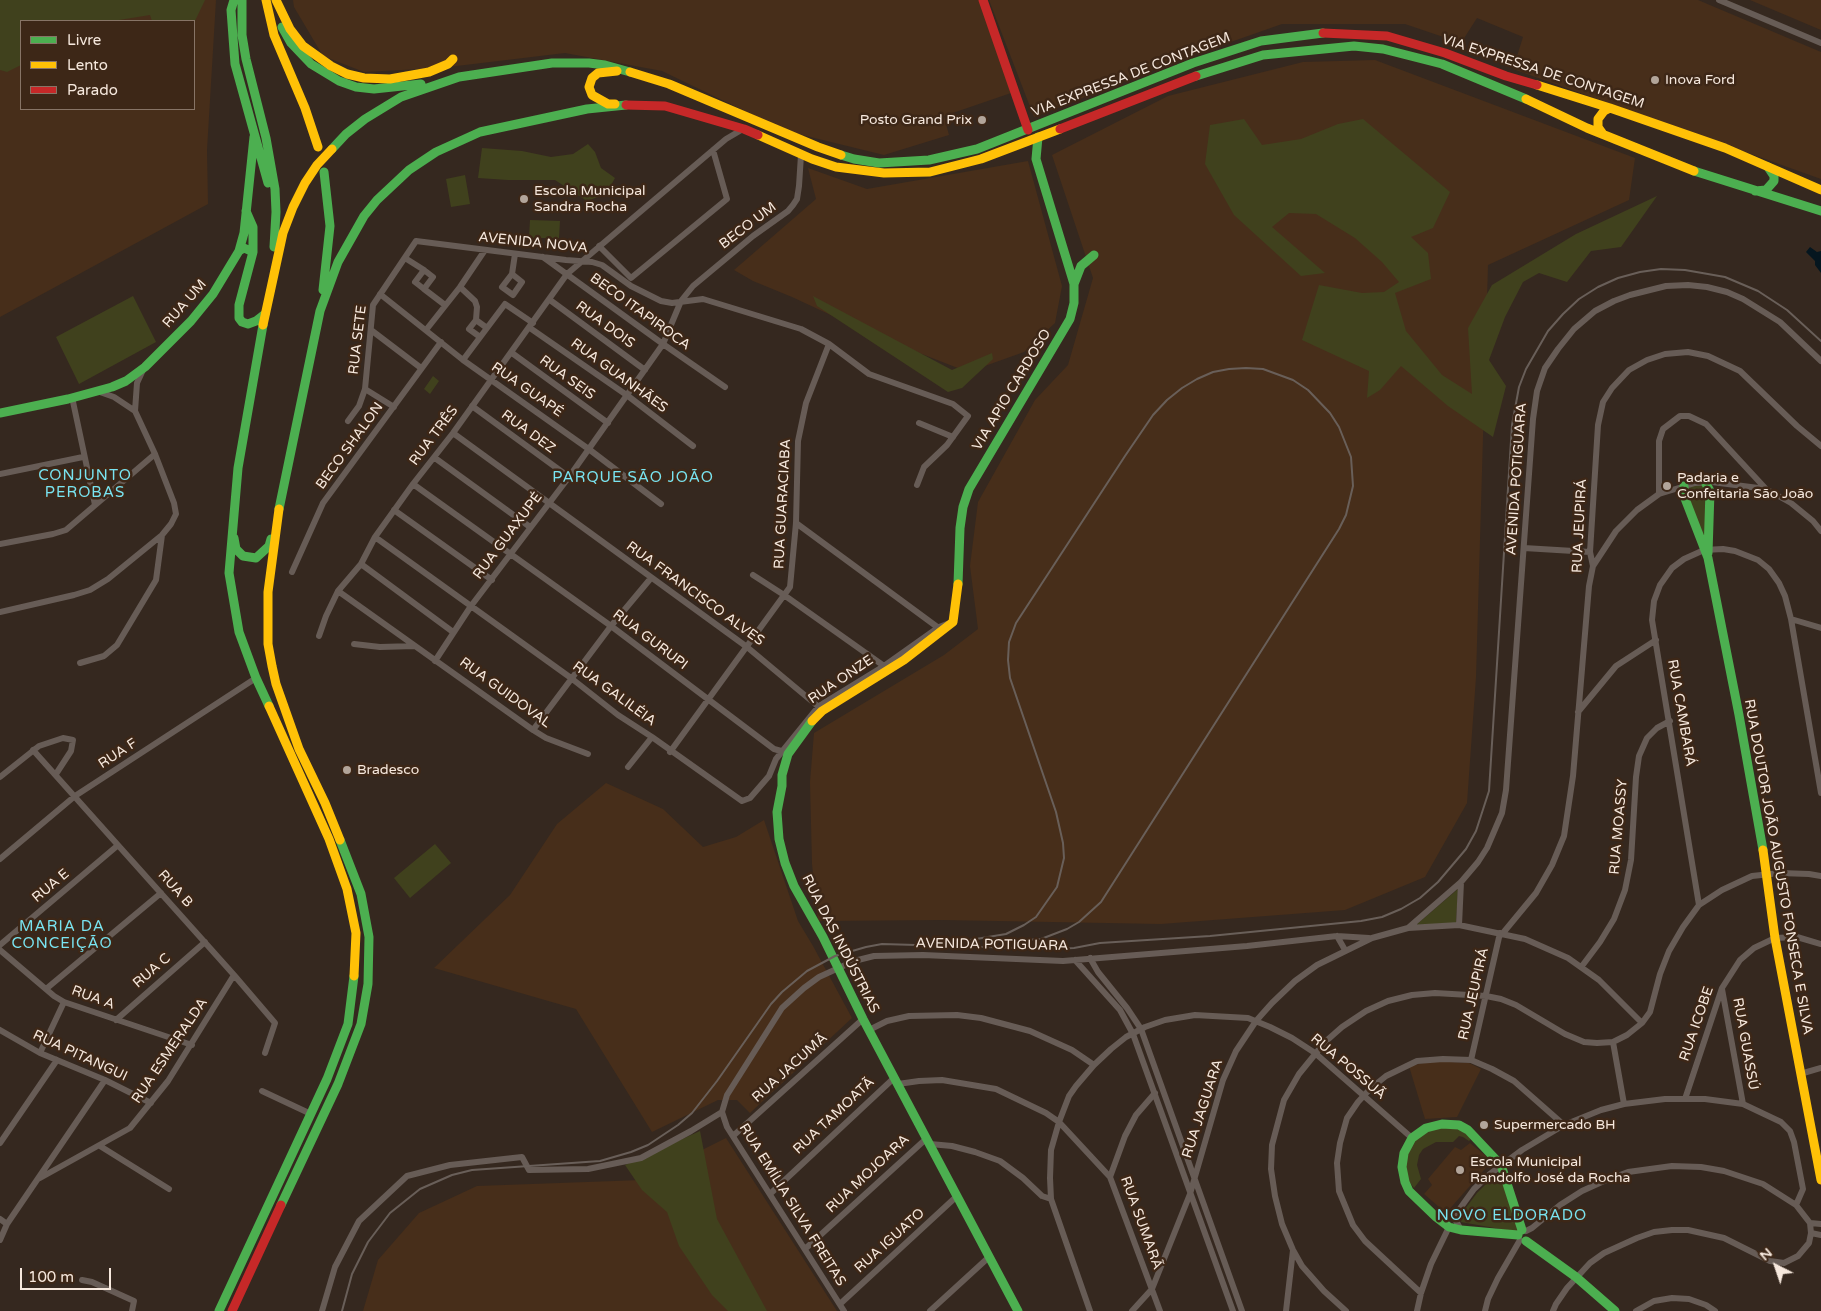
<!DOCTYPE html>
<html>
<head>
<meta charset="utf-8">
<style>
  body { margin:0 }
  #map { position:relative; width:1821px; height:1311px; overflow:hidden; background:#35281f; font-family:"Varela Round",sans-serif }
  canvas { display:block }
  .legend { position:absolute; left:20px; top:20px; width:175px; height:90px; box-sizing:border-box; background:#3d2717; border:1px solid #877466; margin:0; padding:6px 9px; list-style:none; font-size:15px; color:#f6e8dd }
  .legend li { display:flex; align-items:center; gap:10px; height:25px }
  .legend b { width:25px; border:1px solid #877466 }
  .north { position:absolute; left:1751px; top:1241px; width:50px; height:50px; -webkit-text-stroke:4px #3d2717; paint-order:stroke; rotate:319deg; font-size:14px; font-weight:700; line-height:20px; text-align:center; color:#f6e8dd }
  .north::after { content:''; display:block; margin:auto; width:18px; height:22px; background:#f6e8dd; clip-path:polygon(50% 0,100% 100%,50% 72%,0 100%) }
  .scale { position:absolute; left:20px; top:1268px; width:91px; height:22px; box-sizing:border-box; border:2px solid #f6e8dd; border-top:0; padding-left:6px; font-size:15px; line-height:18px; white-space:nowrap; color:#f6e8dd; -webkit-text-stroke:4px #3d2717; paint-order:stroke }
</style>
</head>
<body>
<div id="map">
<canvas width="1821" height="1311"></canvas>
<ul class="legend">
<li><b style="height:6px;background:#4caf50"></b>Livre</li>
<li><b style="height:6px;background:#ffc107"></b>Lento</li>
<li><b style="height:6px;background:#c62828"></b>Parado</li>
</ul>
<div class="north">N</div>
<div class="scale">100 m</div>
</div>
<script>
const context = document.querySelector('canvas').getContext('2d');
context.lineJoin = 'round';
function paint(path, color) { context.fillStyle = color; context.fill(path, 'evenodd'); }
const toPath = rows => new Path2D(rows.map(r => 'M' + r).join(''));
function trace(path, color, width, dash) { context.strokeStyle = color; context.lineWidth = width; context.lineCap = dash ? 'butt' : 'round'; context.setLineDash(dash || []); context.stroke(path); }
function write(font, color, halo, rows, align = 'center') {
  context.font = font + ' "Varela Round",sans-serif'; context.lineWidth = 5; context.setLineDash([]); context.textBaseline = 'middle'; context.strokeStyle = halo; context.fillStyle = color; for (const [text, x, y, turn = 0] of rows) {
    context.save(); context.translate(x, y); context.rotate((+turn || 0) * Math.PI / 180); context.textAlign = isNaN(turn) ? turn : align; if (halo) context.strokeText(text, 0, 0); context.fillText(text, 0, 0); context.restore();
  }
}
paint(toPath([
  [0,0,216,0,207,150,208,204,0,317],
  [21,21,194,21,194,109,21,109],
  [293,0,980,0,1011,93,944,116,949,135,884,155,786,131,662,71,565,53,440,68,364,72,323,56,294,7],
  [989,0,1698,0,1821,52,1821,179,1513,69,1523,37,1477,18,1461,43,1405,24,1282,24,1174,62,1034,117],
  [1750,0,1821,0,1821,30],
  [1375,60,1635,158,1629,200,1488,265,1476,677,1467,803,1425,877,1345,910,1161,924,942,920,818,921,812,864,810,782,814,733,944,655,978,629,970,566,978,502,1035,400,1068,365,1093,278,1052,155,1168,96,1303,62],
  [1028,161,1062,286,1055,323,1024,352,968,372,876,336,792,297,753,281,734,270,816,199,808,168,867,189],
  [606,783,663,809,703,847,736,837,764,820,798,921,813,946,852,1018,750,1113,737,1100,718,1100,652,1132,576,1009,434,968,510,895,557,824],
  [1433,1061,1469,1063,1481,1069,1457,1117,1425,1119,1409,1066],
  [726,1138,837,1311,363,1311,378,1260,419,1213,477,1186,642,1180],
  [1470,1143,1492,1161,1446,1213,1424,1194,1432,1185,1428,1179,1455,1147,1461,1150]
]), '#472e1a');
paint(toPath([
  [0,0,205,0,194,23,194,21,152,21,150,15,113,21,21,21,21,65,7,72,0,70],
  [1244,119,1262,145,1301,139,1338,124,1363,119,1450,192,1433,228,1411,237,1428,253,1431,279,1395,293,1406,331,1442,375,1472,394,1468,328,1492,285,1576,234,1657,196,1621,247,1591,251,1567,282,1539,273,1523,282,1505,317,1489,360,1506,386,1493,437,1448,406,1401,366,1380,390,1367,398,1369,371,1302,340,1319,285,1362,293,1384,292,1399,282,1382,262,1355,238,1316,214,1289,213,1272,227,1325,273,1301,276,1234,215,1205,164,1210,125],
  [588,144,595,152,601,168,615,178,606,194,587,201,555,180,508,180,478,178,482,148,522,151,551,157,573,154],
  [465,175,470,204,451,207,446,179],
  [530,220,560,221,559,238,529,238],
  [133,296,156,342,79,384,56,337],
  [813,296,952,370,992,353,993,359,962,388,948,392,817,306],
  [433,376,439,381,430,394,424,389],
  [1704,483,1708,491,1705,546,1684,486],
  [435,844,451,863,410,898,394,878],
  [1458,889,1456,923,1416,925],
  [1445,1126,1457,1128,1472,1138,1469,1141,1463,1137,1459,1136,1453,1142,1436,1142,1423,1149,1419,1155,1417,1165,1421,1179,1414,1188,1408,1180,1405,1167,1407,1153,1414,1139,1430,1130],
  [700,1131,717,1219,767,1311,728,1311,712,1295,679,1246,667,1212,642,1190,625,1165],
  [1501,1173,1520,1229,1517,1232,1461,1222,1462,1213,1477,1193,1492,1178]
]), '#40411d');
paint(toPath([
  [1810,247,1817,252,1821,251,1821,248,1821,273,1815,265,1815,261,1806,252]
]), '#05161f');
trace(toPath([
  [1719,0,1821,43],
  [599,246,631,278,727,199,713,150],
  [543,257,663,344,725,387],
  [405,258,424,270,433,277,424,289,415,282,424,270],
  [512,274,522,282,513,295,502,287,512,274,515,254],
  [460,287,475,301,477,307,476,320],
  [424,289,445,305],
  [380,294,463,360,590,450,661,504],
  [550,300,645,370],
  [530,328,628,396,693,446],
  [371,330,421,368],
  [426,330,460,287,485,250],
  [480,337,469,329,476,320,487,328],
  [512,353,608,423],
  [463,360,505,304,533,323],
  [365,389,394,407],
  [97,391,114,397,135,411],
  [72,397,95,505],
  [472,406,569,477],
  [348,421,359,406,365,389,373,305,416,241,566,260,592,262,602,265,631,286,661,301,672,303,703,299,801,329,829,344,869,374,953,404,968,416,947,445,924,467,917,485],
  [919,423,953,437],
  [453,433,747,647,820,708],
  [435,458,530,527],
  [0,474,83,457],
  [413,484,611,626,774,749,785,752],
  [1659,494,1659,441,1663,429,1680,416,1689,416,1706,424,1766,489],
  [394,510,492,580],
  [796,523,940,629],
  [375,537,571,678,618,715,652,737,742,801,750,798,769,776,776,759,819,706,884,666,939,627,947,624],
  [0,544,53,534,66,530,155,454],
  [1524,548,1590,552],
  [361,564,453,632],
  [1593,566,1616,531,1637,510,1659,494,1695,483,1712,482,1766,489,1791,503,1813,521,1821,531],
  [292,572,323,503,441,342],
  [753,575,784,595,884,666,885,668],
  [338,591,533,730,546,738,588,754],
  [0,612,74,595,90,590,108,579,162,535,171,524,176,514,174,503,155,454,135,411,137,383,143,370],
  [1791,619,1821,628],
  [319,636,326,616,338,591,361,564,375,537,413,484,453,433,567,274,726,139,743,129],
  [354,644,380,647,415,646],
  [435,661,471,606,569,477,663,344,681,301,693,286,753,236,788,211,793,205,797,199,799,186,801,155],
  [80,663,104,656,117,645,156,580,162,535],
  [1578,712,1616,666,1656,640],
  [533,730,611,626,651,578],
  [33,750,234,975,275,1023,265,1053],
  [670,752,790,587,796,523,798,441,806,403,829,344],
  [628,767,652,737],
  [0,777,39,746,63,738,73,740,71,751,56,774],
  [0,859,75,796,256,678],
  [1699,905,1652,620,1654,601,1660,585,1672,568,1684,559,1704,550,1723,549,1735,551,1758,560,1769,569,1779,583,1785,596,1791,619,1821,793],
  [1459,925,1461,882],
  [1408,928,1461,882,1478,862,1487,848,1502,813,1506,790,1533,419,1537,391,1545,368,1558,349,1574,329,1595,311,1614,301,1630,295,1666,286,1688,285,1707,287,1727,292,1743,299,1780,322,1821,361],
  [1503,933,1536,893,1552,865,1564,836,1573,776,1589,586,1593,566,1590,552,1598,425,1603,402,1612,388,1629,370,1647,360,1665,354,1688,352,1708,356,1740,371,1797,426,1821,446],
  [1337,936,1345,950],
  [0,945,117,846],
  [0,950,54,996,64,1002,192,1045],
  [1090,958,1098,972,1127,1008,1141,1029,1242,1311],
  [1075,960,1120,1010,1133,1034,1233,1311],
  [1582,966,1600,942,1614,919,1625,890,1631,860,1636,777,1639,756,1647,738,1657,728,1670,721],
  [46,989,161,893],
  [1722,989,1743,1104],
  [116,1020,205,942],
  [0,1030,40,1053,105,1080,151,1103],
  [869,1030,887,1021,909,1016,957,1015,981,1018,1030,1031,1072,1050,1094,1065],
  [1613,1042,1624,1104],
  [40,1053,64,1002],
  [1471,1060,1500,933],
  [1800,1074,1821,1068],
  [898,1084,919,1081,942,1080,996,1089,1046,1113,1059,1122,1110,1177,1160,1311],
  [262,1091,311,1114],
  [1685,1099,1722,988,1740,960,1754,948,1775,938,1797,937,1821,944],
  [722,1112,727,1095,782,1008,804,988,819,977,854,961,874,956,923,955,1063,961,1247,946,1337,936,1369,938],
  [722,1112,727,1127,844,1311],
  [733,1136,863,1019],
  [0,1143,57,1060],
  [930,1144,952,1146,975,1152,1000,1161,1023,1178,1042,1196,1051,1199],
  [100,1146,169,1189],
  [1110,1177,1125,1136,1136,1115,1155,1093],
  [40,1178,130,1128,168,1081,234,975],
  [770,1194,894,1078],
  [0,1219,7,1224],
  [1810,1223,1821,1224],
  [1461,1230,1455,1219,1456,1214,1474,1189,1490,1174,1522,1150,1564,1125,1601,1110,1624,1104,1665,1099,1705,1099,1743,1104,1781,1122,1790,1131,1794,1142,1803,1189,1796,1205],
  [1526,1231,1532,1228,1560,1205,1582,1191,1604,1181,1628,1172,1672,1166,1701,1167,1724,1171,1763,1184,1796,1205,1810,1223,1811,1233,1809,1243,1798,1256,1784,1263,1770,1261,1724,1238,1688,1230,1672,1230,1654,1232,1637,1238,1604,1253,1590,1263,1567,1288,1556,1304,1553,1311],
  [1811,1233,1821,1235],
  [0,1240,7,1224,105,1080],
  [805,1249,927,1138],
  [82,1280,92,1282,134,1301,132,1311],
  [1421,1293,1365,1241,1353,1225,1339,1191,1337,1163,1340,1143,1347,1118,1358,1102,1370,1089,1386,1076,1417,1061,1443,1059,1471,1060,1492,1069,1514,1081,1564,1125],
  [840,1304,957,1196],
  [322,1311,335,1267,359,1221,407,1176,450,1165,522,1157,529,1170,588,1169,641,1158,691,1131,722,1112],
  [930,1311,989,1257],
  [1090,1311,1051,1199,1050,1178,1051,1150,1059,1122,1069,1096,1076,1086,1094,1065,1111,1049,1126,1037,1145,1027,1165,1020,1195,1015,1248,1018,1270,1027,1292,1038,1315,1053,1412,1138],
  [1132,1311,1152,1289,1190,1194,1223,1080,1236,1051,1256,1021,1272,1003,1295,981,1317,965,1372,938,1408,928,1459,925,1525,939,1568,958,1599,980,1642,1023],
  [1286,1311,1293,1250],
  [1346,1311,1324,1291,1302,1266,1293,1250,1282,1224,1275,1196,1271,1169,1272,1145,1284,1100,1299,1074,1325,1042,1342,1027,1366,1011,1388,1001,1412,995,1435,993,1486,996,1501,999,1516,1005,1565,1034,1584,1042,1597,1043,1613,1042,1627,1035,1642,1023,1650,1012,1660,974,1669,951,1683,927,1699,905,1722,890,1752,876,1780,873,1809,874,1821,876],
  [1417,1311,1421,1293,1431,1264,1449,1227],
  [1485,1311,1488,1299,1498,1278,1520,1240],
  [1636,1311,1654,1301,1672,1298,1689,1299,1706,1305,1715,1311]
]), '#675c56', 6);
trace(toPath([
  [234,0,231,10,235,64,268,183],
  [242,0,242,35,246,59,266,138,275,189,276,212,274,247],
  [282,27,291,43,311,64,339,81,356,87,374,89,421,84],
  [1196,76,1263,55,1354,46,1383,49,1442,64,1526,99],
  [332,149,346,134,365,119,401,97,459,77,552,63,589,63,605,65,630,72],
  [841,155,854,159,879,163,929,160,977,149,1193,63,1261,41,1323,33],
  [1694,171,1821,211],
  [1755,191,1766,190,1774,181,1774,176,1768,167],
  [246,211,253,227,253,252],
  [239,251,244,248,253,252,239,305,239,318,242,322,248,324,256,321,265,314],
  [1074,284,1081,266,1094,255],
  [323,290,330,226,324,172],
  [263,325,238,468,229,573,239,632,256,678,269,706],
  [0,413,68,399,112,387,126,381,145,367,191,321,213,294,239,251,244,233,254,137],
  [1705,482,1710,491,1708,553],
  [1684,486,1684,496,1708,558,1739,715,1763,850],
  [279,509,320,311,338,262,364,216,377,200,409,170,436,152,480,132,587,109,626,105],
  [234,538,236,549,243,556,256,558,269,546,271,539],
  [958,584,960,528,963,507,969,489,1070,319,1074,303,1074,284,1036,159,1038,137],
  [812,721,788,754,782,775,782,786,777,812,779,839,785,863,794,886,823,937,863,1019,1018,1311],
  [281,1205,338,1084,361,1024,368,984,369,937,361,894,340,840],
  [1518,1235,1461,1230,1449,1227,1436,1217,1409,1191,1405,1182,1402,1167,1404,1153,1412,1138,1426,1128,1442,1124,1459,1125,1468,1130,1501,1165,1522,1230],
  [1526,1241,1576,1277,1615,1311],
  [219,1311,327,1079,348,1024,354,976]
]), '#4caf50', 9);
trace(toPath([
  [266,0,274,35,305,108,318,147],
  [276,0,290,29,303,46,331,66,347,74,364,78,390,79,429,72,448,64,453,59],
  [630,72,669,84,818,147,841,155],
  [1537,85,1610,108,1725,148,1821,190],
  [1526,99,1587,128,1694,171],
  [615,104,608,104,592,95,589,87,592,78,598,73,617,71],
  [1603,134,1598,127,1598,119,1604,111,1610,108],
  [758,135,812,159,836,167,884,173,930,172,981,159,1060,129],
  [263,325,283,233,293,207,305,183,317,165,332,149],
  [279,509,268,592,268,644,272,666,276,684,299,749,325,803,340,840],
  [269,706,329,839,347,889,356,933,354,976],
  [812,721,822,711,904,660,953,622,958,584],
  [1763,850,1775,938,1821,1180]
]), '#ffc107', 9);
trace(toPath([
  [983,0,1028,130],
  [1323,33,1387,36,1445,53,1506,76,1537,85],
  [626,105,665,106,744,129,758,135],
  [1060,129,1196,76],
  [232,1311,281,1205]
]), '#c62828', 9);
trace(toPath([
  [970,940,1006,934,1024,925,1036,917,1057,887,1064,858,1063,843,1056,812,1010,678,1008,660,1009,642,1016,623,1125,456,1153,415,1167,400,1182,388,1197,379,1213,372,1229,369,1246,368,1263,369,1293,380,1308,390,1330,413,1339,427,1351,457,1353,486,1346,515,1339,529,1101,902,1079,922,1067,929,1041,939,1013,941],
  [342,1311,352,1274,368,1242,390,1213,420,1189,452,1175,472,1170,600,1161,631,1152,648,1145,678,1125,692,1113,717,1081,771,1004,782,992,807,971,835,956,866,947,882,944,1052,949,1074,948,1100,943,1210,936,1361,921,1382,917,1401,909,1420,898,1438,882,1466,849,1476,831,1489,791,1512,425,1519,387,1526,369,1548,331,1563,314,1579,299,1598,287,1618,278,1640,272,1661,269,1685,270,1725,277,1758,291,1787,310,1821,341]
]), '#695f59', 2);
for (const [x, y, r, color] of [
  [1655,80,5,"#b2a59a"],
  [982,120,5,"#b2a59a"],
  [524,199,5,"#b2a59a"],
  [1667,486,5,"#b2a59a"],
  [347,770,5,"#b2a59a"],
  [1484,1125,5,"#b2a59a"],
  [1460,1170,5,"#b2a59a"]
]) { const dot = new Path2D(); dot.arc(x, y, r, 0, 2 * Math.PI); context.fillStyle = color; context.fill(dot); trace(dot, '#3d2717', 2); }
write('14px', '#f6e8dd', '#3d2717', [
  ["VIA EXPRESSA DE CONTAGEM",1543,72,18],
  ["VIA EXPRESSA DE CONTAGEM",1131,75,-21],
  ["BECO UM",748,226,-37],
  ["AVENIDA NOVA",533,243,6],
  ["RUA UM",185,304,-49],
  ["BECO ITAPIROCA",640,312,36],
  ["RUA DOIS",605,325,36],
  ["RUA SETE",358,340,-83],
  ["RUA GUANHÃES",619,376,36],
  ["RUA SEIS",567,378,36],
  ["RUA GUAPÉ",527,390,35],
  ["VIA APIO CARDOSO",1012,390,-59],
  ["RUA DEZ",528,432,36],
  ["RUA TRÊS",434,436,-53],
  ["BECO SHALON",350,446,-54],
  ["AVENIDA POTIGUARA",1517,479,-86],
  ["RUA GUARACIABA",783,504,-87],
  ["RUA JEUPIRÁ",1580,526,-87],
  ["RUA GUAXUPÉ",508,536,-53],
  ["RUA FRANCISCO ALVES",695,594,36],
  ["RUA GURUPI",650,640,37],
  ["RUA ONZE",841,680,-34],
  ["RUA GUIDOVAL",505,693,36],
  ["RUA GALILÉIA",614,694,36],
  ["RUA CAMBARÁ",1681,713,80],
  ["RUA F",118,754,-33],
  ["RUA MOASSY",1619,827,-85],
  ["RUA DOUTOR JOÃO AUGUSTO FONSECA E SILVA",1778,867,80],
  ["RUA E",51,886,-40],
  ["RUA B",175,889,48],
  ["RUA DAS INDÚSTRIAS",840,944,63],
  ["AVENIDA POTIGUARA",992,945,1],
  ["RUA C",152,971,-41],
  ["RUA JEUPIRÁ",1474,994,-77],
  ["RUA A",93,998,20],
  ["RUA ICOBE",1697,1024,-71],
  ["RUA GUASSÚ",1745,1044,80],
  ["RUA ESMERALDA",170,1051,-56],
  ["RUA PITANGUI",80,1056,25],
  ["RUA POSSUÃ",1348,1067,40],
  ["RUA JACUMÃ",790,1068,-42],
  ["RUA JAGUARA",1203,1109,-72],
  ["RUA TAMOATÃ",834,1116,-43],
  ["RUA MOJOARA",868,1174,-43],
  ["RUA EMÍLIA SILVA FREITAS",792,1205,58],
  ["RUA SUMARÃ",1141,1223,70],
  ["RUA IGUATO",890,1241,-42]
]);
write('14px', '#f6e8dd', '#3d2717', [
  ["Inova Ford",1665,80],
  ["Posto Grand Prix",972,120,"right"],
  ["Escola Municipal",534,191],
  ["Sandra Rocha",534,207],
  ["Padaria e",1677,478],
  ["Confeitaria São João",1677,494],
  ["Bradesco",357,770],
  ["Supermercado BH",1494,1125],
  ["Escola Municipal",1470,1162],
  ["Randolfo José da Rocha",1470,1178]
], 'left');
context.letterSpacing = '1px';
write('15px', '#79e4f1', '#3d2717', [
  ["CONJUNTO",85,476],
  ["PEROBAS",85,493],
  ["PARQUE SÃO JOÃO",633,478],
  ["MARIA DA",62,927],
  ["CONCEIÇÃO",62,944],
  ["NOVO ELDORADO",1512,1216]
]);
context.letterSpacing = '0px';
</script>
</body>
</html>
